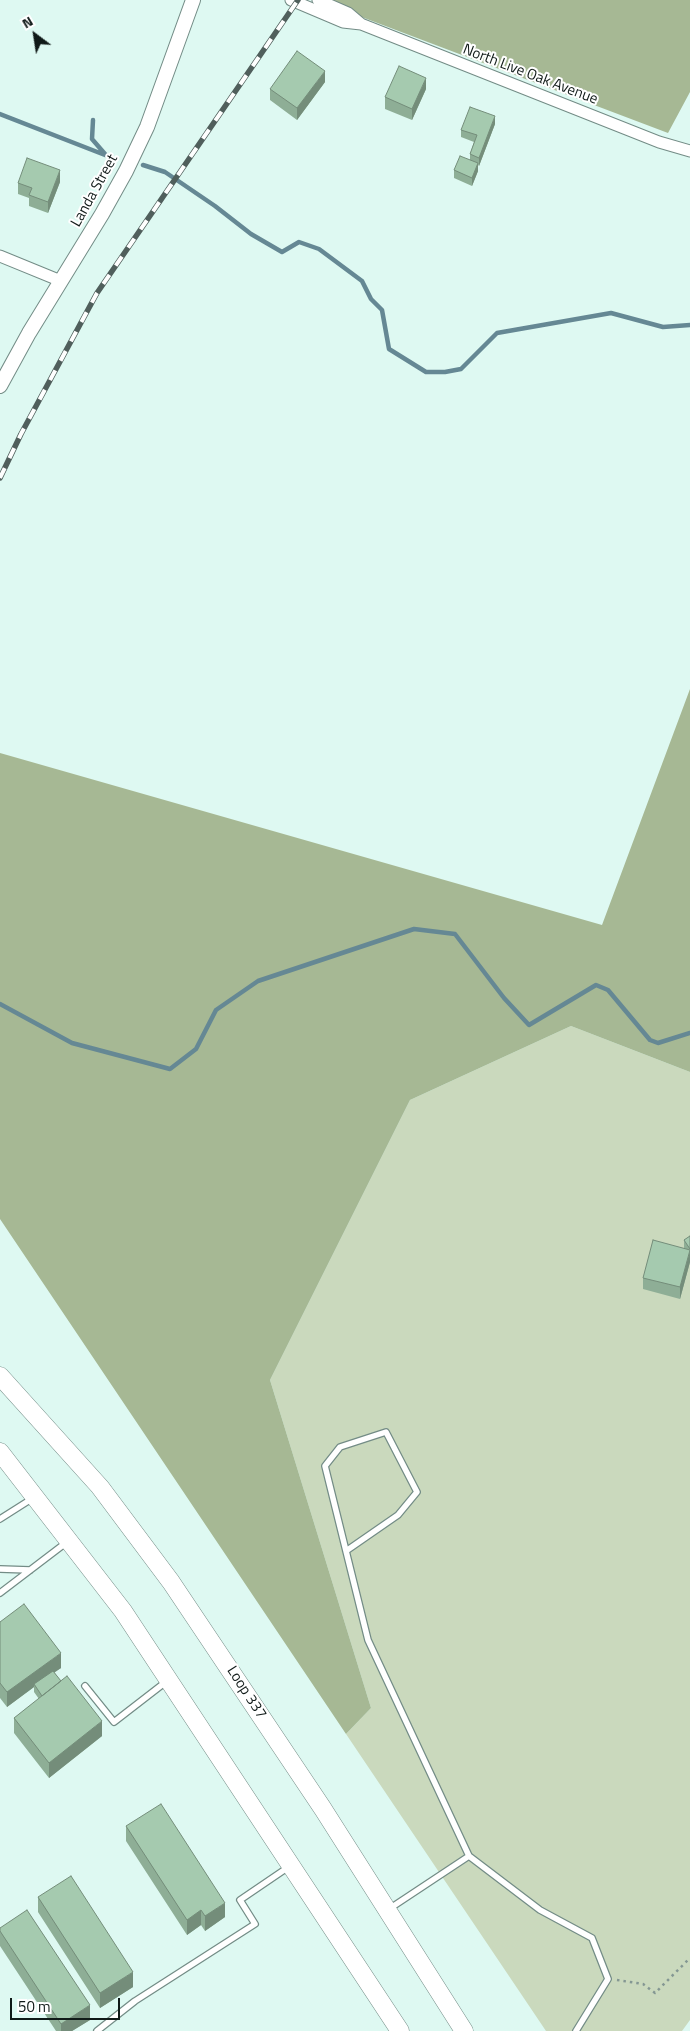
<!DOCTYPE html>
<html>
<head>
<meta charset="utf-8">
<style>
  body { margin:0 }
  #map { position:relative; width:690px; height:2031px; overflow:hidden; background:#def9f2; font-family:"Titillium Web",sans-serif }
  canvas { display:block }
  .north { position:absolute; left:10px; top:10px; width:50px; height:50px; -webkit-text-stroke:4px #fff; paint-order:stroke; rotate:329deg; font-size:14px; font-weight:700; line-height:20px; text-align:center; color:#101a18 }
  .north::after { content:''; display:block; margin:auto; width:18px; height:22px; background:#101a18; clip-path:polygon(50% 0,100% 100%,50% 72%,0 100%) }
  .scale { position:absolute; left:10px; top:1998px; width:110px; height:22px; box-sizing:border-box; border:2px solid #101a18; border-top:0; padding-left:6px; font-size:15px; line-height:18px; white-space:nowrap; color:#101a18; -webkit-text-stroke:4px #fff; paint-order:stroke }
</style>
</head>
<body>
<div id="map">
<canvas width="690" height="2031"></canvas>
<div class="north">N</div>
<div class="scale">50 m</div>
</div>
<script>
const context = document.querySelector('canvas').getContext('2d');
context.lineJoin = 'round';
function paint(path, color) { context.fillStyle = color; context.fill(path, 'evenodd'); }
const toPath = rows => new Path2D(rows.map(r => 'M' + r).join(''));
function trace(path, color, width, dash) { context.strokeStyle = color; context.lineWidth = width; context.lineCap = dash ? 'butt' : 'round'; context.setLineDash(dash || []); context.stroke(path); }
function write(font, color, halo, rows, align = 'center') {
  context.font = font + ' "Titillium Web",sans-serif'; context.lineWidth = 4; context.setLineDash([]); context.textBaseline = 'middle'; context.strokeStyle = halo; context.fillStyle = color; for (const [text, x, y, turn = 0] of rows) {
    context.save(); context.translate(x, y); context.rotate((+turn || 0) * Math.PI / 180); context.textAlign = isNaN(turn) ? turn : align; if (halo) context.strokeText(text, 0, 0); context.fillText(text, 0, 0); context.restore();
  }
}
paint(toPath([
  [571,1026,690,1072,690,2020,682,2031,546,2031,346,1734,371,1708,270,1380,410,1100]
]), '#cad9bd');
paint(toPath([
  [323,0,690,0,690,92,668,133,322,2],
  [690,689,690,1072,571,1026,410,1100,270,1380,371,1708,346,1734,0,1219,0,753,602,925]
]), '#a6b894');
trace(toPath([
  [0,114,105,155],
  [93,120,92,139,105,154],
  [143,165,165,172,215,206,251,234,282,252,299,242,319,249,362,281,371,299,382,310,389,349,426,372,445,372,461,369,497,333,611,313,663,327,690,325],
  [0,1004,72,1043,170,1069,196,1049,216,1010,258,981,414,929,455,934,504,998,529,1025,596,985,608,990,650,1040,658,1043,690,1033]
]), '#658894', 4.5);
const service = toPath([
  [0,1519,33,1498],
  [346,1551,398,1515,417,1492,386,1432,340,1447,325,1466,346,1551,368,1640,469,1856,540,1910,592,1938,608,1979,576,2031],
  [0,1569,30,1570],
  [0,1593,67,1542],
  [85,1686,114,1722,167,1681],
  [389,1909,469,1856],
  [97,2031,135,2001,255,1924,240,1900,290,1866]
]);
const minor = toPath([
  [291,0,343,22,361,24,659,142,690,151],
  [318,0,348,13,361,24],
  [0,256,61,281]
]);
const tertiary = toPath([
  [0,386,29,333,102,214,126,171,147,127,193,0]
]);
const primary = toPath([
  [0,1376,100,1487,171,1582,323,1809,464,2031],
  [0,1452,123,1611,400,2031]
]);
trace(service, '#738c86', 8);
trace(minor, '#738c86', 13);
trace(tertiary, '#738c86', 16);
trace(primary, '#738c86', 19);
trace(toPath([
  [617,1980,643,1984,655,1993,690,1958]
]), '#849793', 2.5, [2.5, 4]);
trace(service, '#fff', 5.5);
trace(minor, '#fff', 11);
trace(tertiary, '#fff', 14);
trace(primary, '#fff', 18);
const rail = toPath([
  [0,478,21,434,97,293,298,0]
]);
trace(rail, '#505f5c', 5.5);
trace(rail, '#fff', 4, [11]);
paint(toPath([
  [325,82,297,120,270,100,270,89],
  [426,89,412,120,385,109,385,97],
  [495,124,479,166,478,165,478,171,472,186,454,178,454,170,470,160,470,154,474,142,461,137,461,130],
  [60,182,48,213,29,206,29,198,18,194,18,183],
  [690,1236,690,1262,680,1299,643,1289,643,1278,684,1248,684,1240],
  [0,1622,61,1668,54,1672,102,1736,49,1778,14,1733,14,1718,39,1699,34,1692,34,1687,7,1707,0,1698],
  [126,1826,225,1917,205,1931,201,1925,187,1935,126,1841],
  [38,1897,133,1987,100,2008,38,1912],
  [0,1928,90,2020,72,2031,56,2031,0,1946]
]), '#8eae96');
paint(toPath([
  [325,71,325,82,297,120,297,108],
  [426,78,426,89,412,120,412,109],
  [495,116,495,124,479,166,479,158],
  [478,163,478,171,472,186,472,178],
  [60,170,60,182,48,213,48,202],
  [690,1251,690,1262,680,1299,680,1287],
  [61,1653,61,1668,35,1686,34,1684,34,1687,7,1707,7,1692],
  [102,1721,102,1736,49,1778,49,1763],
  [225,1903,225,1917,205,1931,205,1916],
  [201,1910,201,1925,187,1935,187,1920],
  [133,1972,133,1987,100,2008,100,1993],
  [90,2005,90,2020,72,2031,61,2031,61,2024]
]), '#748d7a');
const building = toPath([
  [297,51,325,71,297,108,270,89,297,51],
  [399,66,426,78,412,109,385,97,399,66],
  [470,107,495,116,479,158,470,154,477,135,461,130,470,107],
  [460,156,478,163,472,178,454,170,460,156],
  [27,158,60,170,48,202,29,195,32,188,18,183,27,158],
  [690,1236,690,1249,684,1240,690,1236],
  [653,1240,690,1250,680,1287,643,1278,653,1240],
  [24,1604,61,1653,7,1692,0,1683,0,1622,24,1604],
  [53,1671,61,1681,42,1696,34,1684,53,1671],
  [67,1676,102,1721,49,1763,14,1718,67,1676],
  [161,1804,225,1903,205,1916,201,1910,187,1920,126,1826,161,1804],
  [71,1876,133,1972,100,1993,38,1897,71,1876],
  [27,1910,90,2005,61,2024,0,1931,0,1928,27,1910]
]);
paint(building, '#a5caaf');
trace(building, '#748d7a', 1);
write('15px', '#101a18', '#fff', [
  ["North Live Oak Avenue",530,75,21],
  ["Landa Street",95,191,-61],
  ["Loop 337",246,1693,57]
]);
</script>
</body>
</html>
